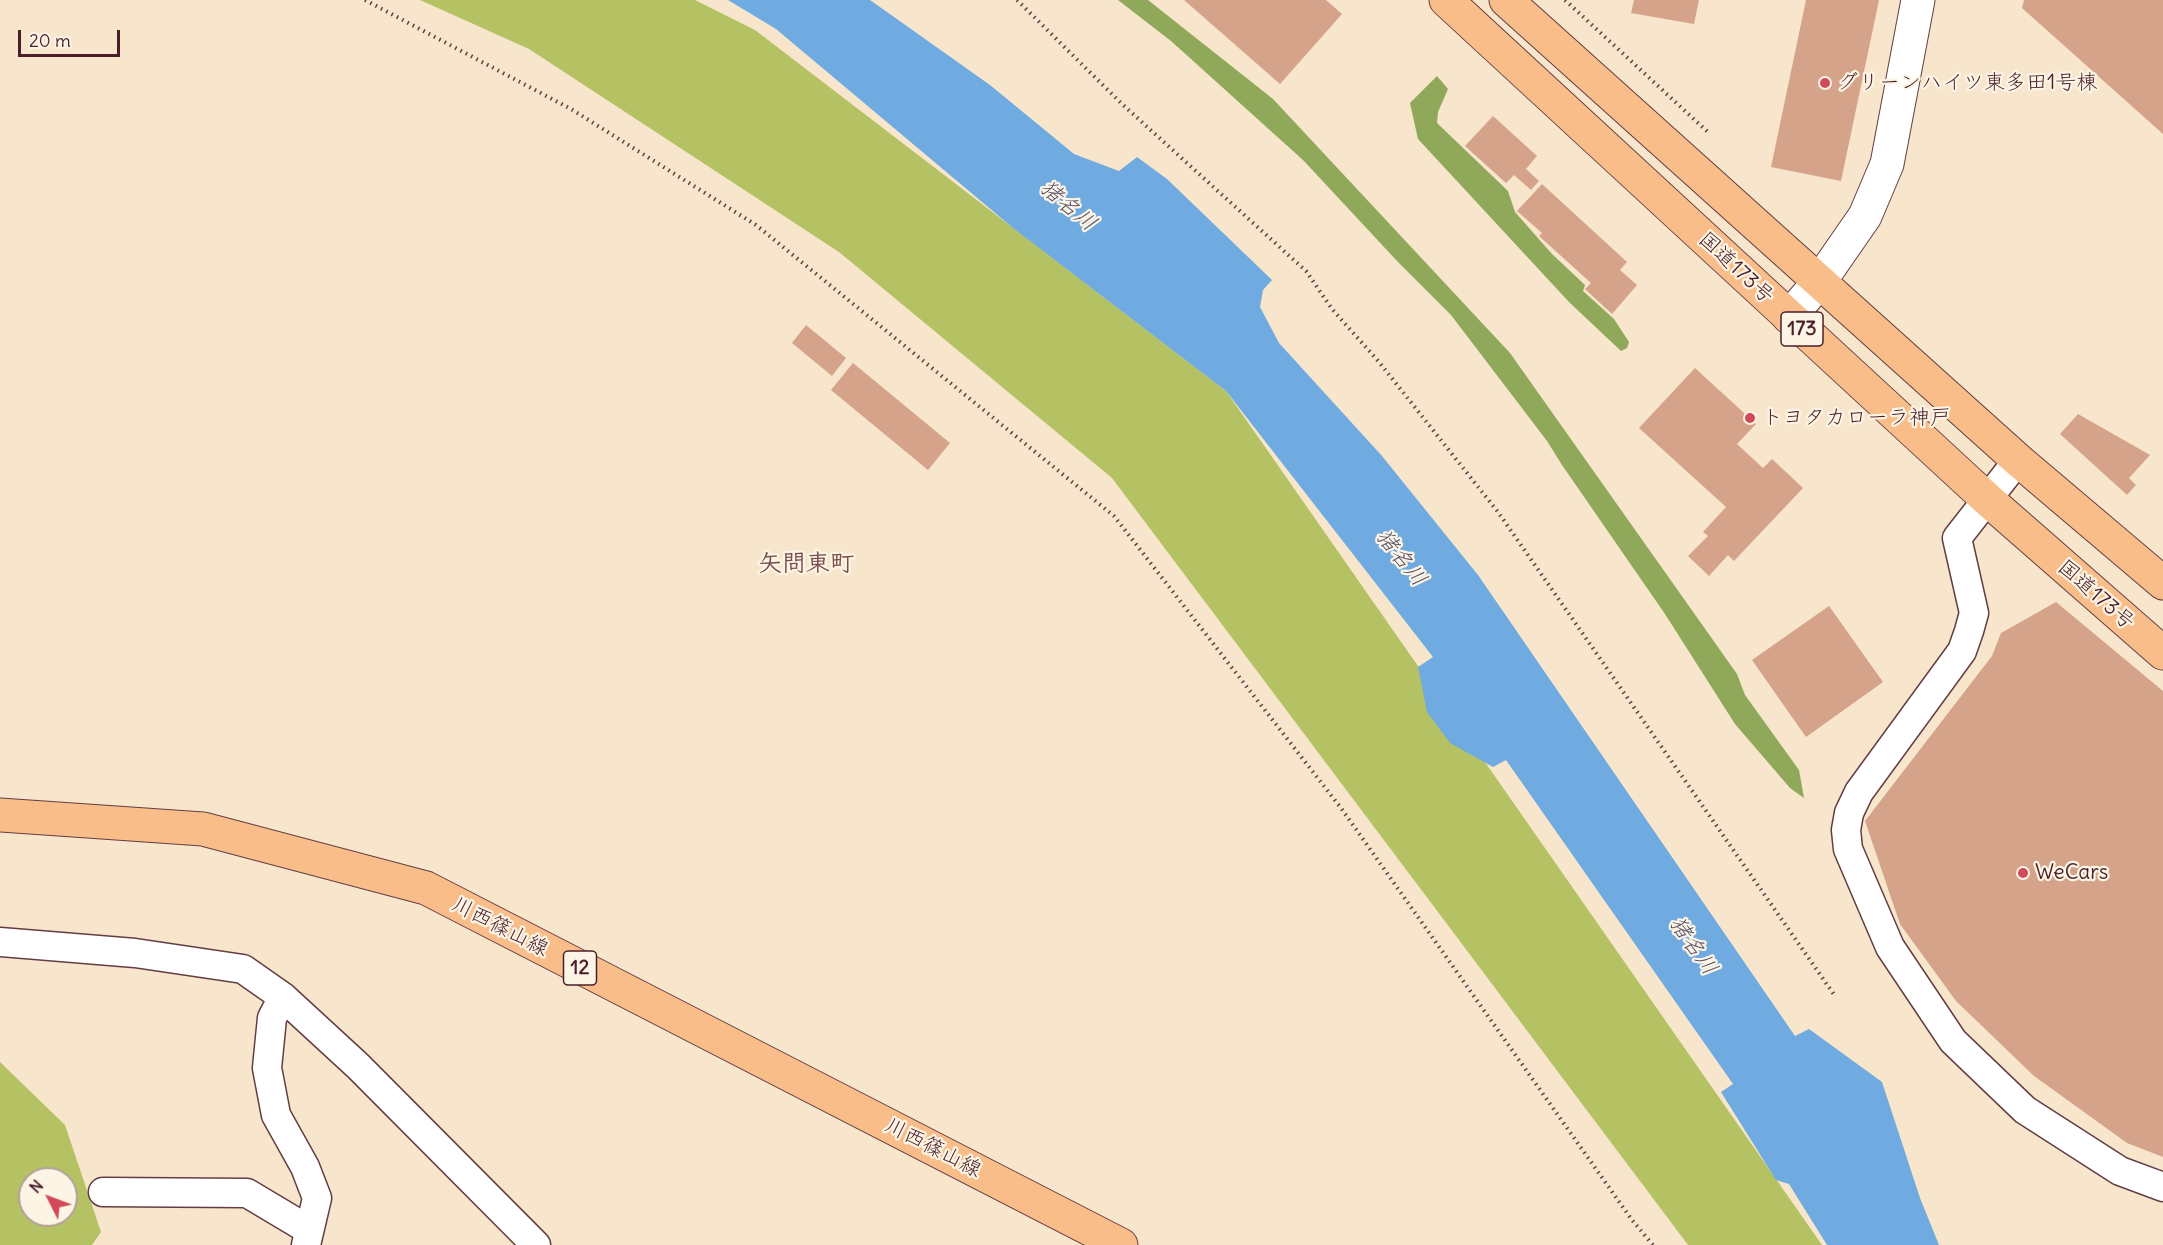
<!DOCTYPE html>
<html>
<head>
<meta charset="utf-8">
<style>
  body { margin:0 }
  #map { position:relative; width:2163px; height:1245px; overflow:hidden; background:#f7e5cc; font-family:Delius,sans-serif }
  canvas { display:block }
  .north { position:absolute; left:18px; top:1167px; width:60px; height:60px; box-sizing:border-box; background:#fcf5e5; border:2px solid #b59f9b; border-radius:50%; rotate:312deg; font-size:16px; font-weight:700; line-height:24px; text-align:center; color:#4a1f2b }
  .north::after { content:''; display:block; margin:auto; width:21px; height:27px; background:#d1495b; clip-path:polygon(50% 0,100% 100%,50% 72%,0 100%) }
  .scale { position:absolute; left:18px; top:30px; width:102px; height:27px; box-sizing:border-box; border:3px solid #4a1f2b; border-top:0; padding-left:8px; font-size:18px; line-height:21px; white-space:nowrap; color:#4a1f2b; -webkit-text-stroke:4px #fcf5e5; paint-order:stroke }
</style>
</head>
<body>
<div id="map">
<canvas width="2163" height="1245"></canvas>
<div class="north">N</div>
<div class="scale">20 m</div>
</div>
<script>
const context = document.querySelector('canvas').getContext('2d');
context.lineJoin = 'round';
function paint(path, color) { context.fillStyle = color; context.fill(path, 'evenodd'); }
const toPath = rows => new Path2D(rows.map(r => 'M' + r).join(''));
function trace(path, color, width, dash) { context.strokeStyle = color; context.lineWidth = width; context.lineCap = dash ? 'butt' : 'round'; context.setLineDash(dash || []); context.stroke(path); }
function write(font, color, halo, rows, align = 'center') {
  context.font = font + ' Delius,"Klee One",sans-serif'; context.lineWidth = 4.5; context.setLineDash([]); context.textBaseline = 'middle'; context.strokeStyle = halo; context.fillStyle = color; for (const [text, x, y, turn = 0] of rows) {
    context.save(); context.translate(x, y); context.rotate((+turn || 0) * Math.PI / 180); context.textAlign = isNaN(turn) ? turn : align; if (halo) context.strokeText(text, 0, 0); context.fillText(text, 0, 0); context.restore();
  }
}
paint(toPath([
  [420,0,695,0,755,30,1226,391,1822,1245,1688,1245,1112,478,839,252,529,49],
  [0,1062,65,1125,101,1232,92,1245,0,1245],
  [30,1179,66,1179,66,1215,30,1215]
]), '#b5c264');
paint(toPath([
  [1118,0,1148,0,1273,99,1510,353,1737,674,1745,695,1799,770,1804,798,1790,788,1735,724,1665,614,1562,465,1547,441,1451,315,1398,262,1303,160,1171,41],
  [1437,76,1448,89,1438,112,1437,123,1508,191,1515,212,1552,254,1585,285,1583,291,1614,319,1629,342,1627,348,1621,351,1569,302,1418,139,1410,103]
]), '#90a85a');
paint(toPath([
  [728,0,870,0,990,85,1074,154,1119,171,1137,157,1167,179,1272,280,1263,290,1260,307,1279,343,1382,456,1478,575,1795,1036,1809,1029,1882,1082,1920,1198,1939,1245,1827,1245,1789,1184,1776,1180,1721,1092,1733,1084,1506,760,1493,767,1450,743,1427,712,1418,667,1433,657,1226,391,1013,228,776,29]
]), '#6faae0');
paint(toPath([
  [1184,0,1326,0,1342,14,1280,84],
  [1634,0,1699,0,1694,24,1631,13],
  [1806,0,1879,0,1841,181,1771,167],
  [2024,0,2163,0,2163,134,2022,8],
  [1493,116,1537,156,1526,169,1539,181,1531,190,1514,175,1506,183,1465,146],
  [1542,184,1627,262,1620,270,1637,285,1612,314,1585,289,1591,283,1539,236,1542,233,1517,211],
  [806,325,846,358,832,376,792,343],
  [853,363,950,443,928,470,831,390],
  [1695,368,1756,424,1737,444,1763,468,1772,459,1803,488,1734,561,1728,555,1709,576,1688,556,1708,536,1703,532,1726,507,1639,428],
  [2078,414,2150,455,2129,478,2136,485,2127,495,2060,434],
  [2056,602,2163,691,2163,1157,2127,1143,2034,1076,1956,1001,1900,924,1865,821,1992,656,2001,633],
  [1829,606,1883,682,1806,737,1752,660]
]), '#d4a389');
const minor = toPath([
  [2018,460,1957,538,1974,613,1969,631,1962,651,1859,792,1849,813,1846,830,1848,849,1890,947,1953,1041,2025,1110,2120,1171,2163,1187],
  [0,942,135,953,243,969,283,997,358,1066,536,1245],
  [283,997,272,1018,267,1068,276,1115,305,1167,317,1198,306,1245],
  [103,1192,247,1193,309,1230]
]);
const tertiary = toPath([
  [1789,317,1820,281,1865,216,1887,164,1918,0]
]);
const primary = toPath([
  [0,815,203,829,426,888,1121,1245]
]);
const trunk = toPath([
  [1446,0,1987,499,2163,653],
  [1506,0,2018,460,2163,583]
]);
trace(minor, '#643d43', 31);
trace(tertiary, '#643d43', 35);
trace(primary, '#643d43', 35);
trace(trunk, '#643d43', 35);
trace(toPath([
  [365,0,571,109,756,225,1114,516,1341,808,1632,1220,1653,1245],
  [1017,0,1122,104,1306,271,1332,309,1379,362,1498,512,1835,996],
  [1565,0,1710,134]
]), '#643d43', 4, [1.5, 4.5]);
trace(minor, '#fff', 28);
trace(tertiary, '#fff', 33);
trace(primary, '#f8bd89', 33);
trace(trunk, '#f8bd89', 33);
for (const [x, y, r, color] of [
  [1825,83,6,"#d1495b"],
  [1750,418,6,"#d1495b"],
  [2023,873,6,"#d1495b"]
]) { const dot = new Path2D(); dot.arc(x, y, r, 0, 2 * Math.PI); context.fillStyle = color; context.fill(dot); trace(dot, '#fcf5e5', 2); }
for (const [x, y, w] of [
  [1802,329,42],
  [580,968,33]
]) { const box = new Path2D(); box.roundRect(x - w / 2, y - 17, w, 34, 4.5); context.fillStyle = '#fcf5e5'; context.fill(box); trace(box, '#4a1f2b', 1.5); }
write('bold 20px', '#4a1f2b', null, [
  ["173",1802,329],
  ["12",580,968]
]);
write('21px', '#4a1f2b', '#fcf5e5', [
  ["グリーンハイツ東多田1号棟",1837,83],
  ["トヨタカローラ神戸",1762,418],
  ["WeCars",2035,873]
], 'left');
write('21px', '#4a1f2b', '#fcf5e5', [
  ["国道173号",1736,268,43],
  ["国道173号",2096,595,41],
  ["川西篠山線",500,927,27],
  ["川西篠山線",933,1148,27]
]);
write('italic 22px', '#57506a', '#fcf5e5', [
  ["猪名川",1068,206,40],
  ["猪名川",1401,558,51],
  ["猪名川",1693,946,55]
]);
write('bold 24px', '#7a4d4c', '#fcf5e5', [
  ["矢問東町",806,564]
]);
</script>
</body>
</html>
